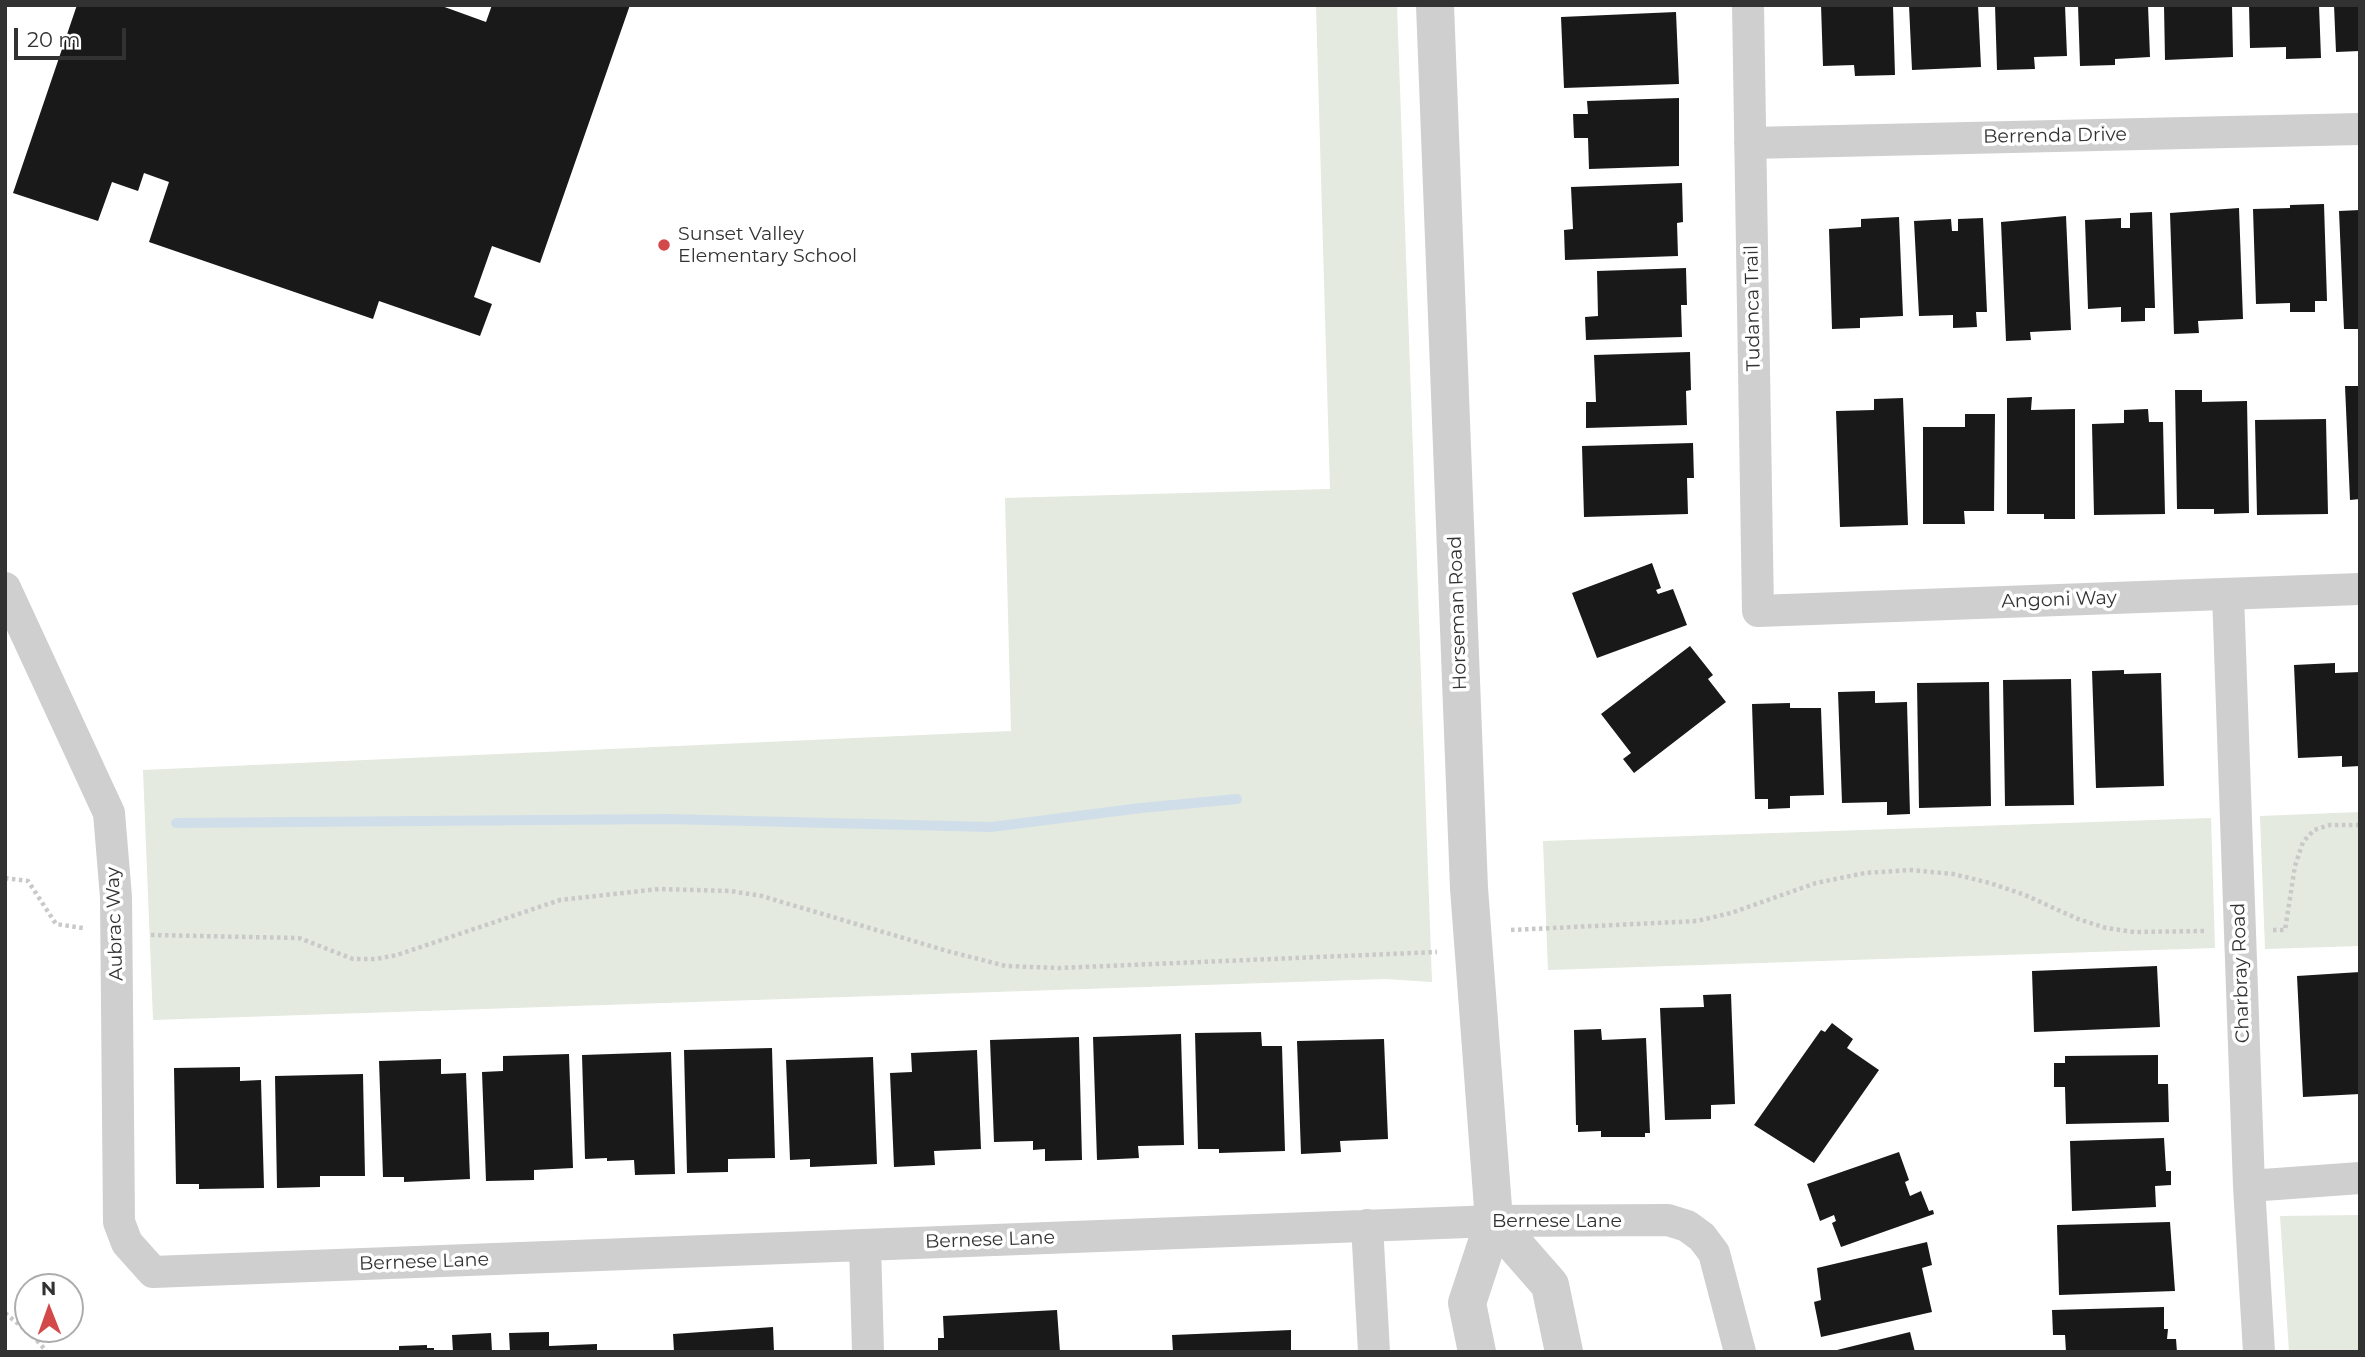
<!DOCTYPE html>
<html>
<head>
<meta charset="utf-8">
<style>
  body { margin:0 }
  #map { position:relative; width:2365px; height:1357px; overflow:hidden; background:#fff; font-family:Montserrat,sans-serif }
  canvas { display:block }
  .frame { position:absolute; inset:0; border:7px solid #323232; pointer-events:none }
  .north { position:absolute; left:14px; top:1273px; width:70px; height:70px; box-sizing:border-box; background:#fff; border:2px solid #adadad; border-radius:50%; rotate:359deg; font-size:19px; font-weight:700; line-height:28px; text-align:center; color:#323232 }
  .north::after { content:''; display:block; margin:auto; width:24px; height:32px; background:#d3494a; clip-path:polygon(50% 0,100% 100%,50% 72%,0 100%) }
  .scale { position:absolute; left:14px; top:28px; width:112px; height:32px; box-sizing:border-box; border:4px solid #323232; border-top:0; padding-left:9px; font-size:21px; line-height:24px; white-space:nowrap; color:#323232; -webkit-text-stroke:5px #fff; paint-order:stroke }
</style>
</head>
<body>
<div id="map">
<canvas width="2365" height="1357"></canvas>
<div class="frame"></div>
<div class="north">N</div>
<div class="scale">20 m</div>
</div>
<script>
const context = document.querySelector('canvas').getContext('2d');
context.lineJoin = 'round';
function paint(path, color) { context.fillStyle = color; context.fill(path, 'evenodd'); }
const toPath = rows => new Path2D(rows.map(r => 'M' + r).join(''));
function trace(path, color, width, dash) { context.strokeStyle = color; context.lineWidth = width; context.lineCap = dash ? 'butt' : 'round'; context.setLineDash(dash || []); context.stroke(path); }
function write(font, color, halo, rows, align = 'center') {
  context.font = font + ' Montserrat,sans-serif'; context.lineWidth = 7; context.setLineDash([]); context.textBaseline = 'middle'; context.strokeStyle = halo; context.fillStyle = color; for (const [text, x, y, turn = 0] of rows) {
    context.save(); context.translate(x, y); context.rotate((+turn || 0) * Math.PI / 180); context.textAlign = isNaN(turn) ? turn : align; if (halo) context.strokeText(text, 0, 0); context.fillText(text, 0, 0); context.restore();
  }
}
paint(toPath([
  [1316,5,1397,5,1432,982,1385,979,153,1020,143,770,1011,731,1005,498,1330,489],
  [2360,812,2360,946,2265,949,2260,816],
  [2211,818,2215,948,1548,970,1543,841],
  [2360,1215,2360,1352,2289,1352,2280,1216]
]), '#e4eadf');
trace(toPath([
  [176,823,668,819,991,827,1141,808,1237,799]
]), '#d0deea', 10);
paint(toPath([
  [77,5,439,5,486,22,492,5,630,5,540,263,492,246,474,297,492,304,480,336,379,301,373,319,149,242,169,182,144,173,138,191,112,182,98,221,13,193],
  [1821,5,1893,5,1895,75,1855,76,1854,65,1823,66],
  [1909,5,1978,5,1981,67,1912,70],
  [1995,5,2065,5,2067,56,2034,57,2035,69,1997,70],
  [2078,5,2148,5,2150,57,2115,59,2115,65,2080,66],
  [2164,5,2232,5,2233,57,2165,60],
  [2249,5,2319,5,2321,58,2286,59,2286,47,2250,48],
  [2334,5,2360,5,2360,51,2336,52],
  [1676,12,1679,84,1564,88,1561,17],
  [1679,98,1679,166,1589,169,1588,138,1574,138,1573,114,1588,114,1587,101],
  [1682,183,1683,222,1677,223,1678,256,1565,260,1564,230,1573,229,1571,187],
  [2324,204,2327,301,2315,301,2315,312,2290,312,2290,303,2256,304,2253,209,2290,208,2290,205],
  [2239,208,2243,319,2198,321,2199,333,2174,334,2170,213],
  [2360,210,2360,329,2344,329,2339,211],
  [2152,212,2155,308,2145,308,2145,321,2121,322,2121,307,2088,309,2085,220,2121,218,2121,228,2130,228,2130,213],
  [2066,216,2071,330,2030,332,2031,340,2006,341,2001,222],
  [1899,217,1903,316,1860,318,1860,328,1832,329,1829,229,1861,227,1861,219],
  [1983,218,1987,312,1976,312,1977,327,1953,328,1953,315,1919,316,1914,221,1951,219,1952,231,1958,231,1958,219],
  [1686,268,1687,305,1681,305,1682,337,1586,340,1585,317,1598,316,1597,271],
  [1690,352,1691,390,1686,391,1687,425,1586,428,1586,402,1596,402,1594,355],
  [2345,386,2360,386,2360,499,2350,500],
  [2175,390,2202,390,2202,402,2247,401,2249,513,2214,514,2214,509,2177,509],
  [2032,397,2031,410,2075,409,2075,519,2044,519,2044,514,2007,514,2007,398],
  [1903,398,1908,525,1840,527,1836,411,1874,410,1874,399],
  [2148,409,2149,422,2163,422,2165,514,2094,515,2092,424,2124,423,2124,410],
  [1965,414,1995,414,1994,511,1964,511,1965,524,1923,524,1923,427,1965,427],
  [2326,419,2328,514,2257,515,2255,420],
  [1693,443,1694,478,1687,478,1688,514,1584,517,1582,446],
  [1652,563,1661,588,1656,590,1658,594,1673,589,1687,625,1597,658,1572,593],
  [1690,646,1713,675,1708,679,1726,702,1634,773,1623,759,1631,753,1601,714],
  [2335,663,2335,673,2360,672,2360,766,2342,767,2342,756,2298,758,2294,665],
  [2124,670,2124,674,2161,673,2164,786,2096,788,2092,671],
  [2071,679,2074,805,2005,806,2003,680],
  [1989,682,1991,806,1919,808,1917,683],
  [1875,691,1875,703,1907,702,1910,814,1887,815,1887,802,1842,803,1838,692],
  [1790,703,1790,708,1821,708,1824,795,1790,796,1790,808,1768,809,1768,799,1755,799,1752,704],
  [2157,966,2160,1027,2034,1032,2032,971],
  [2360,972,2360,1094,2303,1097,2297,976],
  [1731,994,1735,1104,1711,1105,1711,1119,1665,1120,1660,1008,1704,1007,1703,995],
  [1832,1023,1853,1039,1847,1048,1879,1070,1814,1163,1754,1125,1821,1030,1825,1032],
  [1601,1029,1602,1040,1646,1038,1650,1133,1645,1133,1645,1137,1601,1137,1601,1131,1578,1132,1578,1125,1576,1125,1574,1030],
  [1261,1032,1262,1046,1282,1046,1285,1151,1219,1153,1219,1149,1198,1149,1195,1033],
  [1181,1034,1184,1145,1138,1146,1139,1158,1097,1160,1093,1037],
  [1079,1037,1082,1160,1045,1161,1045,1149,1033,1150,1033,1141,994,1142,990,1040],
  [1384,1039,1388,1139,1340,1141,1341,1152,1301,1154,1297,1041],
  [772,1048,775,1158,728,1159,728,1172,687,1173,684,1050],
  [977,1050,981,1149,934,1151,935,1165,894,1167,890,1073,912,1072,911,1053],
  [671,1052,675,1174,635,1175,634,1160,607,1161,607,1158,585,1159,582,1055],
  [569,1054,573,1168,534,1170,534,1180,486,1181,482,1072,503,1071,503,1056],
  [2158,1055,2158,1084,2168,1084,2169,1122,2066,1124,2065,1087,2054,1087,2054,1063,2065,1063,2065,1056],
  [873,1057,877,1164,810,1167,810,1159,790,1160,786,1060],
  [441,1059,441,1074,466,1073,470,1179,404,1182,404,1177,383,1177,379,1061],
  [240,1067,240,1081,261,1080,264,1188,199,1189,199,1184,176,1184,174,1068],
  [363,1074,365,1176,320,1176,320,1187,277,1188,275,1076],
  [2164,1138,2166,1171,2171,1171,2171,1185,2155,1186,2156,1207,2072,1211,2070,1141],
  [1899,1152,1909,1180,1905,1182,1910,1196,1921,1191,1929,1211,1933,1210,1934,1214,1841,1247,1832,1223,1836,1221,1834,1215,1820,1221,1807,1184],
  [2170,1222,2175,1291,2059,1295,2057,1225],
  [1927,1242,1932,1265,1922,1268,1932,1312,1821,1337,1814,1302,1821,1300,1817,1268],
  [2164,1307,2164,1329,2168,1329,2167,1339,2176,1339,2177,1352,2066,1352,2065,1335,2053,1335,2052,1310],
  [1057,1310,1060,1352,938,1352,938,1338,944,1338,943,1316],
  [773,1327,774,1352,674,1352,673,1334],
  [1291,1330,1291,1352,1173,1352,1172,1335],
  [549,1332,549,1346,597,1344,597,1352,510,1352,509,1333],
  [1910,1332,1915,1352,1834,1352,1833,1351],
  [491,1333,492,1352,453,1352,452,1335],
  [427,1345,427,1348,434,1348,434,1352,399,1352,399,1346]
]), '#191919');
trace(toPath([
  [5,878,28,881,56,924,83,928],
  [1511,930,1697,921,1731,913,1816,883,1865,873,1910,870,1953,874,1990,883,2025,895,2078,919,2106,928,2134,932,2205,931],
  [2273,930,2285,930,2295,866,2303,842,2314,830,2330,825,2360,825],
  [151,935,299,938,353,959,376,959,397,955,560,900,659,889,730,891,762,896,947,951,1006,966,1059,968,1437,952],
  [5,1313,33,1336,47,1352]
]), '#c9c9c9', 4.5, [3.5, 3.5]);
trace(toPath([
  [1748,5,1758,611,2360,589],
  [1750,143,2360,129],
  [5,588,109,813,116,897,119,1222,127,1243,153,1272,1494,1221,1668,1220,1687,1226,1702,1237,1714,1253,1740,1352],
  [2228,594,2249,1186,2259,1352],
  [2249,1186,2360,1178],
  [1367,1225,1374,1352],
  [865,1245,868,1352]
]), '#cfcfcf', 32);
trace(toPath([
  [1435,5,1469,888,1494,1221,1467,1303,1477,1352],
  [1494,1221,1550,1285,1564,1352]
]), '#cfcfcf', 38);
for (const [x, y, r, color] of [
  [664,245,7,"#d3494a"]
]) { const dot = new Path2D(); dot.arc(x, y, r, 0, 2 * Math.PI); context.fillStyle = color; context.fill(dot); trace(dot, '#fff', 2.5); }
write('19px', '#323232', '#fff', [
  ["Berrenda Drive",2055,136,-1],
  ["Tudanca Trail",1753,308,-91],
  ["Angoni Way",2059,600,-2],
  ["Horseman Road",1458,613,-92],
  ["Aubrac Way",115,924,-92],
  ["Charbray Road",2241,973,-92],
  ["Bernese Lane",1557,1221],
  ["Bernese Lane",990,1240,-2],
  ["Bernese Lane",424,1262,-2]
]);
write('19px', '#323232', '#fff', [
  ["Sunset Valley",678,234],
  ["Elementary School",678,256]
], 'left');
</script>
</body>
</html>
